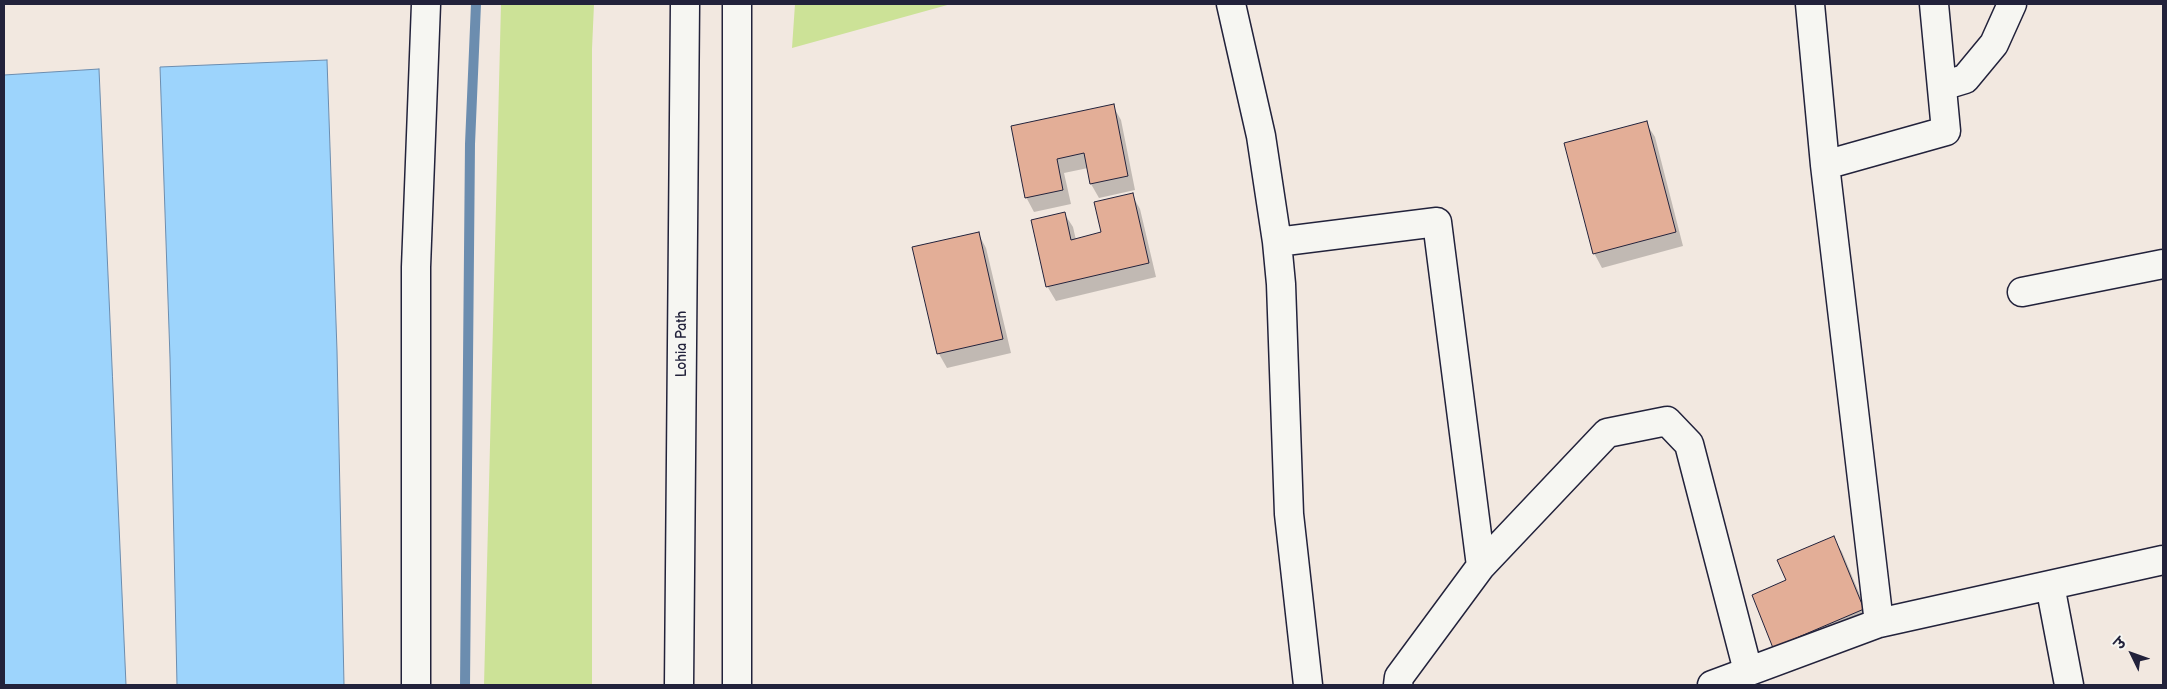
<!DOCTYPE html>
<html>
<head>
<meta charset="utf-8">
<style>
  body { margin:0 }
  #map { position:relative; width:2167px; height:689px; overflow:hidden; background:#f2e8e0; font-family:"Balsamiq Sans","Playpen Sans Deva",sans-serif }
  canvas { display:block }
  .frame { position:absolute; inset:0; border:5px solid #22223b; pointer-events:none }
  .north { position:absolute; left:2107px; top:629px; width:50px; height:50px; -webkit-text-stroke:4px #f6f6f2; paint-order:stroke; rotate:312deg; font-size:14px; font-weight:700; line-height:20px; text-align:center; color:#22223b }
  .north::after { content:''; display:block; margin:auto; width:18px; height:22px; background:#22223b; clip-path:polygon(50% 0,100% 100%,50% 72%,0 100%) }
</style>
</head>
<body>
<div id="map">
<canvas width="2167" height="689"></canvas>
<div class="frame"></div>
<div class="north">उ</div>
</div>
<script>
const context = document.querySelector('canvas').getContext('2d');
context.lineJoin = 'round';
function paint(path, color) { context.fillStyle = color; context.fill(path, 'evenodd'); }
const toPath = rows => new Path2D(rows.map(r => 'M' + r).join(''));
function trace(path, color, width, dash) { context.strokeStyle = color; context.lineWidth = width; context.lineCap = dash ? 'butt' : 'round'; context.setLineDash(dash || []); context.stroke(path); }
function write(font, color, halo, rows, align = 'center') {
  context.font = font + ' "Balsamiq Sans",sans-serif'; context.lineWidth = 5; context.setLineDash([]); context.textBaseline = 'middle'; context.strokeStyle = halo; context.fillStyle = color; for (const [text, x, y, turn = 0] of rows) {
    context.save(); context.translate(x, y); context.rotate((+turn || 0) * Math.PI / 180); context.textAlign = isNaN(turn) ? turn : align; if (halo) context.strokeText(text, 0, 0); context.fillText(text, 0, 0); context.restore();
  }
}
paint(toPath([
  [501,4,594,4,592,49,592,685,484,685],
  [795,4,951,4,792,48]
]), '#cce297');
const water = toPath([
  [327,60,337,351,344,685,177,685,170,358,160,67,327,60],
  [99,69,126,685,4,685,4,75,99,69]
]);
paint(water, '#9dd4fc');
trace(water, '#6c8daf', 1);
paint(toPath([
  [1113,106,1121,120,1135,190,1099,198,1091,184,1088,168,1064,173,1071,204,1034,212,1026,197,1012,127],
  [1646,123,1655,137,1683,246,1602,268,1594,253],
  [1132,195,1140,209,1156,277,1056,301,1047,286,1064,213,1073,227,1076,240,1103,233],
  [978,233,986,248,1011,353,947,368,939,354,914,248],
  [1833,538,1842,552,1872,624,1775,647]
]), '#0003');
trace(toPath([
  [465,685,470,144,476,4]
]), '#6c8daf', 10);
const building = toPath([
  [1114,104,1128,176,1090,184,1084,153,1057,159,1063,190,1025,198,1011,126,1114,104],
  [1647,121,1676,232,1593,254,1564,143,1647,121],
  [1133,193,1149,263,1046,287,1031,220,1065,212,1071,240,1101,232,1094,202,1133,193],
  [979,232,1003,339,937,354,912,247,979,232],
  [1834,536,1864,609,1773,648,1752,595,1786,580,1777,560,1834,536]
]);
paint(building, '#e3ae97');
trace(building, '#22223b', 1);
const street = toPath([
  [1231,4,1261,136,1277,242,1281,284,1289,514,1308,685],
  [1810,4,1825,165,1879,623],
  [1942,86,1965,79,1994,44,2012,4],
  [1825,165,1946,131,1934,4],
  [1277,242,1437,222,1481,566],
  [2022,292,2163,264],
  [2050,585,2069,685],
  [416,685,416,267,426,4],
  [1398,685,1399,677,1481,566,1607,433,1667,421,1689,444,1748,671],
  [1712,685,1879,623,2163,560]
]);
const secondary = toPath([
  [679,685,685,4],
  [737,685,737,4]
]);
trace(street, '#22223b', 31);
trace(secondary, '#22223b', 31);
trace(street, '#f6f6f2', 28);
trace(secondary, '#f6f6f2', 28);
write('14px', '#22223b', '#f6f6f2', [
  ["Lohia Path",682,344,-90]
]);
</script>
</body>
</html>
